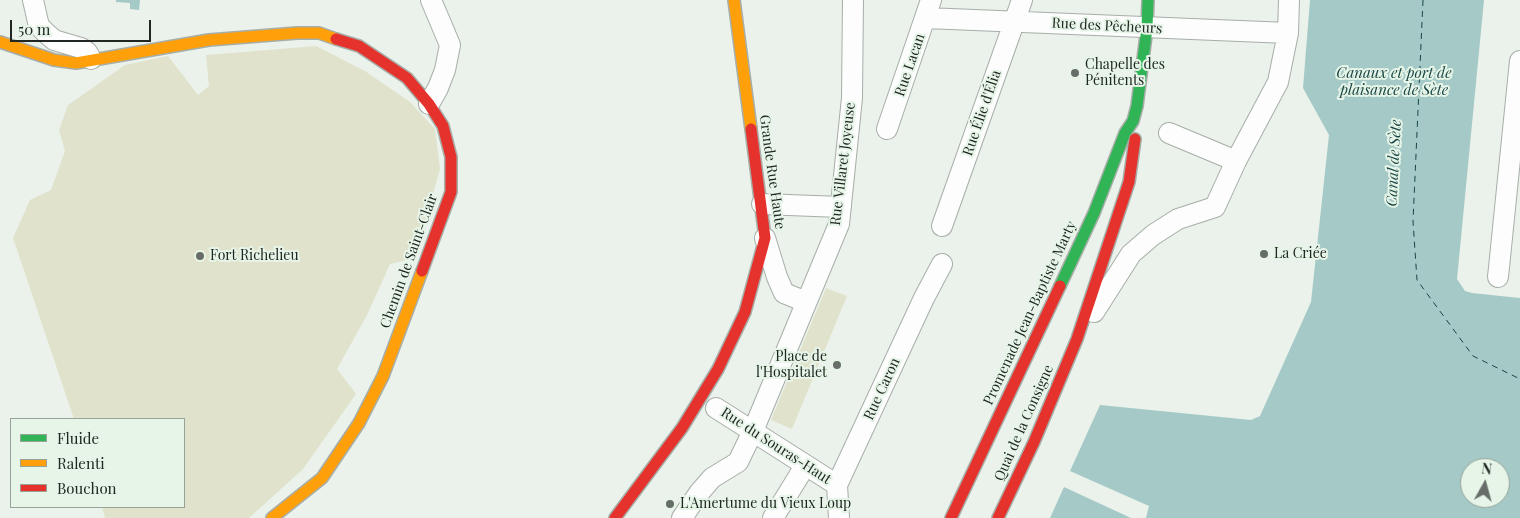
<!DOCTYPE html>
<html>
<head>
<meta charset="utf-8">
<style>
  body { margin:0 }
  #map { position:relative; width:1520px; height:518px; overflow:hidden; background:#eaf2eb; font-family:"Playfair Display",serif }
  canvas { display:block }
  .legend { position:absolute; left:10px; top:418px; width:175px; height:90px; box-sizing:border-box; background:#e6f5e8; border:1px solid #97a298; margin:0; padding:6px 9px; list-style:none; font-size:15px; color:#202621 }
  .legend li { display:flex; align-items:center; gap:10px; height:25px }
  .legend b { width:25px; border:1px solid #97a298 }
  .north { position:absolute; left:1460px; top:458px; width:50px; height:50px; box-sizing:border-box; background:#e6f5e8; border:1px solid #97a298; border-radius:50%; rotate:7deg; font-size:14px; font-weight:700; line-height:20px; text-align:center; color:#202621 }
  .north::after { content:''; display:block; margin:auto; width:18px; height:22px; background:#676d68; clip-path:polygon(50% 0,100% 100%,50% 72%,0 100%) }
  .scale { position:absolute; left:10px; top:20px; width:141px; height:22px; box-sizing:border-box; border:2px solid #202621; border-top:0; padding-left:6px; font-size:15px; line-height:18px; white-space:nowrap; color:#202621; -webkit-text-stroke:4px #e6f5e8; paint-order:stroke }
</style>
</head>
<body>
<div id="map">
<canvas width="1520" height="518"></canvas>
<ul class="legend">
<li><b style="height:6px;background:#30b455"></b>Fluide</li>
<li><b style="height:6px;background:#ff9f0a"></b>Ralenti</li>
<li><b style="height:6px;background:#e5322d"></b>Bouchon</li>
</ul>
<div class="north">N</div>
<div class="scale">50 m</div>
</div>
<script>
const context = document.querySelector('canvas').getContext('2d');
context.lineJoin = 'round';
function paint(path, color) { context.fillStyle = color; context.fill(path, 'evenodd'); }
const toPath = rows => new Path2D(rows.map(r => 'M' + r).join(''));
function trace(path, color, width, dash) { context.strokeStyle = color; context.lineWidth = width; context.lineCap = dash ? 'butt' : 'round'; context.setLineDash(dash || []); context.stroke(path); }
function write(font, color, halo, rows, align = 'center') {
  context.font = font + ' "Playfair Display",serif'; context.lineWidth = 4; context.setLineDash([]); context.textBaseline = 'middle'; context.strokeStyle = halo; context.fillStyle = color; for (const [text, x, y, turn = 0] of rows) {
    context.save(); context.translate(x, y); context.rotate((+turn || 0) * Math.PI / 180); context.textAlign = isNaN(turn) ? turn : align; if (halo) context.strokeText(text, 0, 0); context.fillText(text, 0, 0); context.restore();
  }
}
paint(toPath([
  [316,46,365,71,410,102,435,129,440,169,415,258,390,264,367,315,337,369,356,394,303,469,249,518,105,518,102,507,184,507,184,419,74,419,13,238,30,200,51,190,65,151,59,130,68,105,125,65,168,56,198,95,209,86,206,55],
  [826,288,847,296,792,429,771,420]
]), '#e0e2cc');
paint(toPath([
  [116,0,140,0,139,10,130,9,130,3,116,2],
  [1310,0,1484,0,1457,279,1465,291,1472,293,1520,298,1520,518,1146,518,1149,506,1070,471,1100,405,1251,420,1260,416,1311,302,1329,135,1303,88],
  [1470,468,1500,468,1500,498,1470,498],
  [1064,487,1131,518,1050,518]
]), '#a4c9c6');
trace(toPath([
  [1423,0,1413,221,1417,280,1473,356,1520,379]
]), '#184645', 1, [6, 5]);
const street = toPath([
  [33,0,38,22,40,27,46,33,54,40,81,48,87,52,91,59],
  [926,18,1288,33],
  [429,104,438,88,445,70,450,45,431,0],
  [887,129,931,0],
  [1169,133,1236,161],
  [762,204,841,207],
  [942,226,1022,0],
  [765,238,777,277,784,293,806,302],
  [1498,277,1520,61],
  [1094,312,1131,254,1153,235,1178,219,1215,207,1236,161,1278,82,1288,33,1289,0],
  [716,408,837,485],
  [682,518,699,493,712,478,738,462,753,431,839,224,852,98,853,0],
  [773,518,805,466],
  [839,518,837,485,924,298,942,264]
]);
const fast = toPath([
  [1060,286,1094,213,1125,133,1133,121,1137,106,1147,28,1148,0]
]);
const slow = toPath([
  [734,0,751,129],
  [0,42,54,60,76,63,209,40,297,33,319,33,336,39],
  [272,518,322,478,359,423,383,376,422,271]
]);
const jam = toPath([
  [336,39,359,46,407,78,429,104,443,126,451,157,451,192,422,271],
  [615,518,682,428,718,369,745,312,765,238,751,129],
  [951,518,1060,286],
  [998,518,1034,442,1077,339,1129,182,1135,139]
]);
trace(street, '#a7aea8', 22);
trace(fast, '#a7aea8', 14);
trace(slow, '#a7aea8', 14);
trace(jam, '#a7aea8', 14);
trace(street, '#fcfdfc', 20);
trace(fast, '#30b455', 11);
trace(slow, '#ff9f0a', 11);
trace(jam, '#e5322d', 11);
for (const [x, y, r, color] of [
  [1075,73,5,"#676d68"],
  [1264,254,5,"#676d68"],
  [200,256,5,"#676d68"],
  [837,365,5,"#676d68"],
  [670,504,5,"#676d68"]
]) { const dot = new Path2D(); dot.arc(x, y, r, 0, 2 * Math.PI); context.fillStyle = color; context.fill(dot); trace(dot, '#e6f5e8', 2); }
write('14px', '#202621', '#e6f5e8', [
  ["Rue des Pêcheurs",1107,26,3],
  ["Rue Lacan",910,65,-71],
  ["Rue Élie d'Élia",982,113,-71],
  ["Rue Villaret Joyeuse",843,164,-83],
  ["Grande Rue Haute",772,172,82],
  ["Chemin de Saint-Clair",409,261,-70],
  ["Promenade Jean-Baptiste Marty",1030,313,-65],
  ["Rue Caron",882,389,-65],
  ["Quai de la Consigne",1024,423,-66],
  ["Rue du Souras-Haut",776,446,33]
]);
write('14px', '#202621', '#e6f5e8', [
  ["Chapelle des",1085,65],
  ["Pénitents",1085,81],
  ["La Criée",1274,254],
  ["Fort Richelieu",210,256],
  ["Place de",827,357,"right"],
  ["l'Hospitalet",827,373,"right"],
  ["L'Amertume du Vieux Loup",680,504]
], 'left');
write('italic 15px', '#184645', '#e6f5e8', [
  ["Canaux et port de",1394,73],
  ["plaisance de Sète",1394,90],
  ["Canal de Sète",1394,163,-87]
]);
</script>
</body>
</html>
